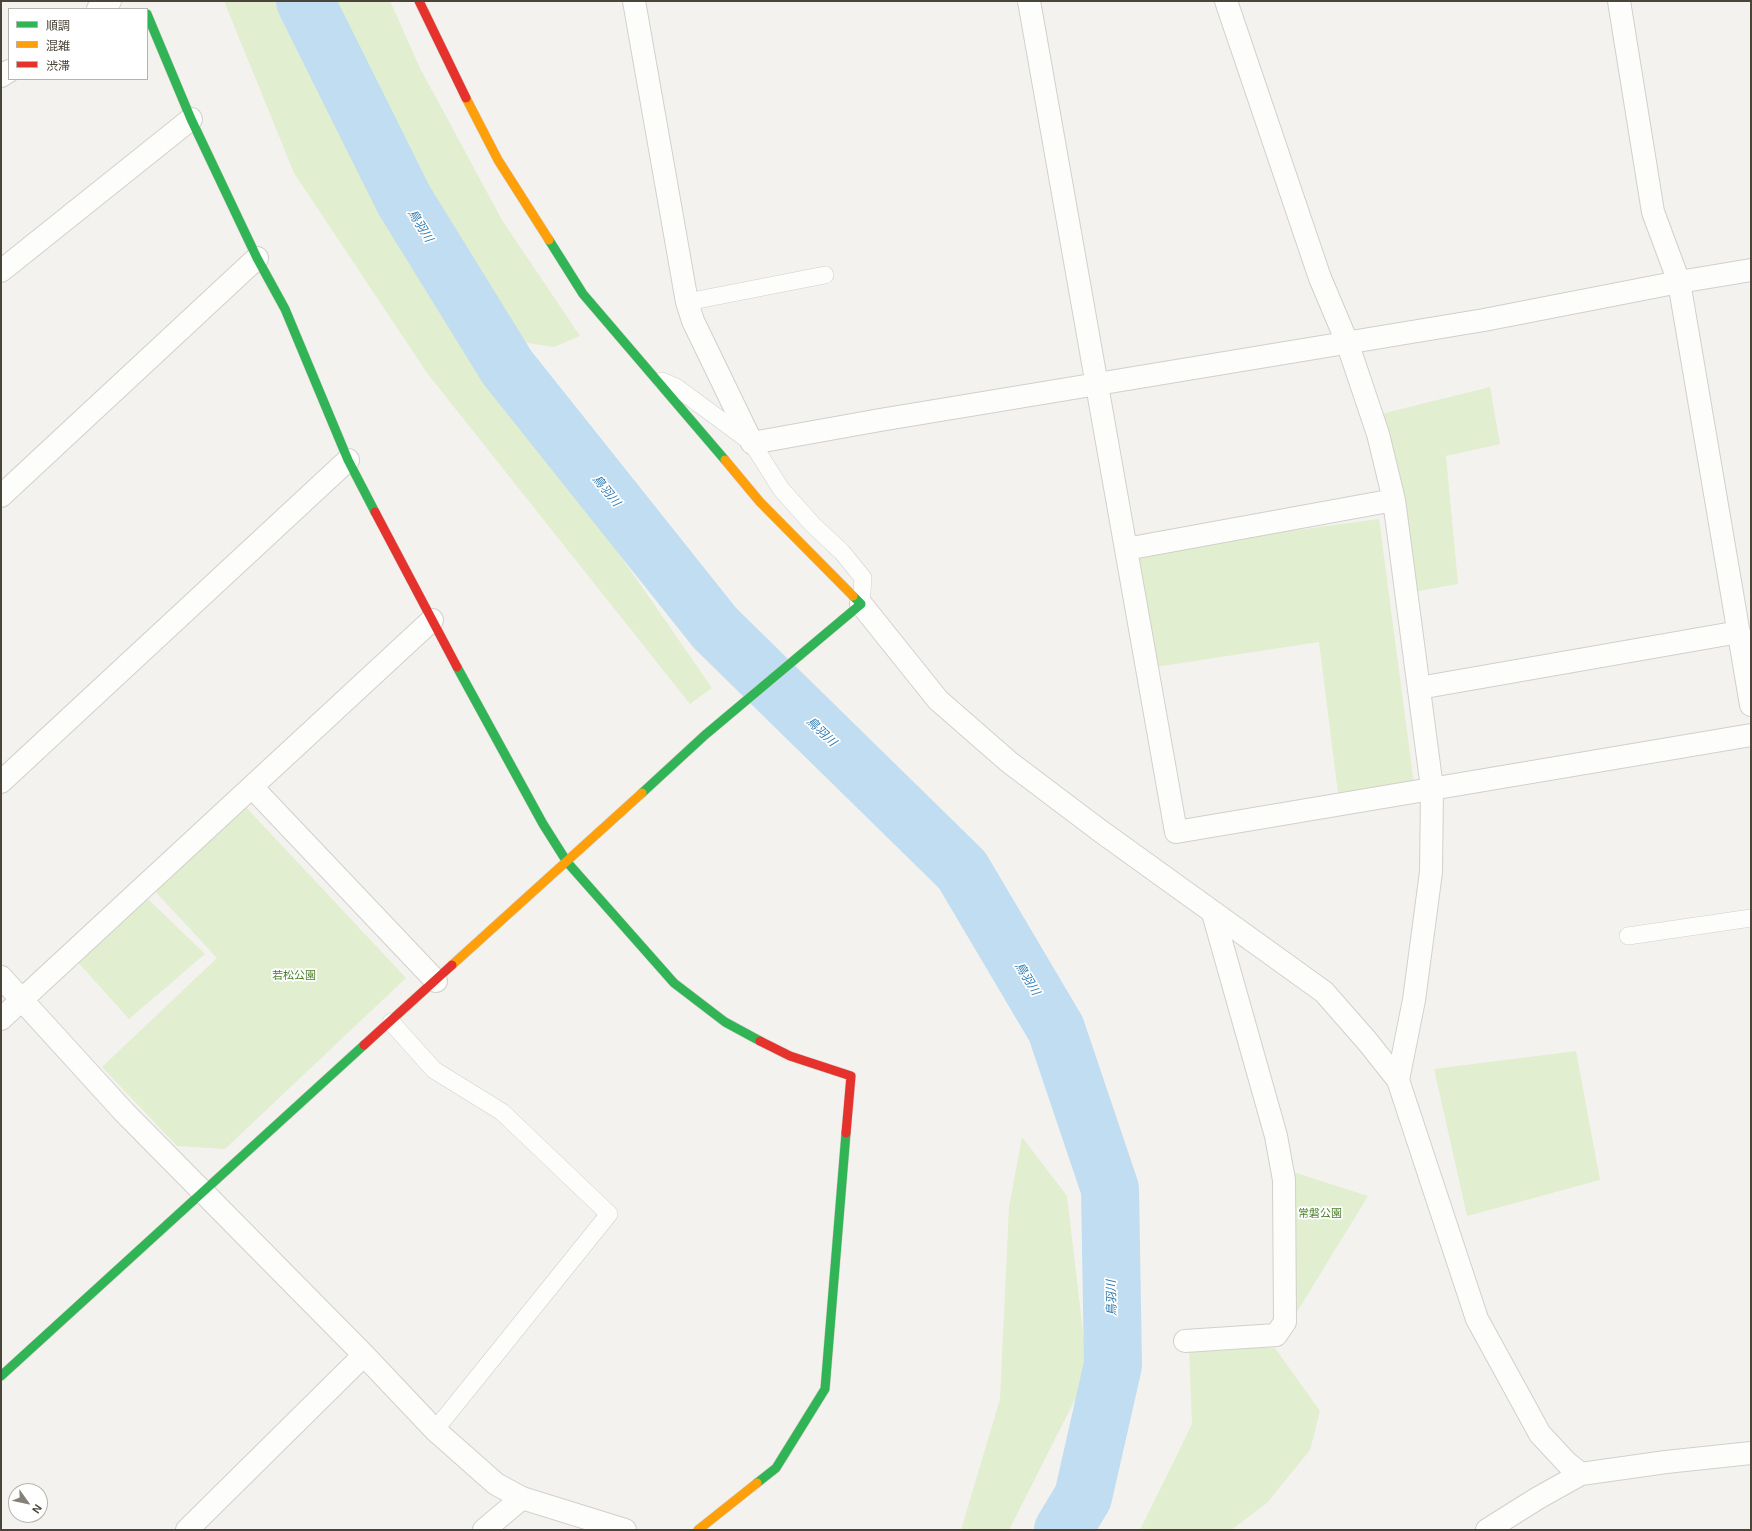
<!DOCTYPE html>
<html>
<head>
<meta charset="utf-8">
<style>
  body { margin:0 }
  #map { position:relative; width:1752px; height:1531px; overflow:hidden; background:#f4f2ee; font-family:Helvetica,"Noto Sans JP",sans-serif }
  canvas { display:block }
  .frame { position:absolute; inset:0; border:2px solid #4b4439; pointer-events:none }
  .legend { position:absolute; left:8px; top:8px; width:140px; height:72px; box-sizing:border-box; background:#fff; border:1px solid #b7b4b0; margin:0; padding:5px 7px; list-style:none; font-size:12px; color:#4b4439 }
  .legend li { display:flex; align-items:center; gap:8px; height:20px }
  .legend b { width:20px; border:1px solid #b7b4b0 }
  .north { position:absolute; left:8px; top:1483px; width:40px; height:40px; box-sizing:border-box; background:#fff; border:1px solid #b7b4b0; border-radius:50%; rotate:123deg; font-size:11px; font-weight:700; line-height:16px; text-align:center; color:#4b4439 }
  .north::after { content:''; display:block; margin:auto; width:14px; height:18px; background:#868178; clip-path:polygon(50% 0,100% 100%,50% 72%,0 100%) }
</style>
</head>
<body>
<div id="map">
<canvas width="1752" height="1531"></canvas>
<div class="frame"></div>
<ul class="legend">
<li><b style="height:5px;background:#30b455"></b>順調</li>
<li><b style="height:5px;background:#ff9f0a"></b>混雑</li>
<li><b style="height:5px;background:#e5322d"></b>渋滞</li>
</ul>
<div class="north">N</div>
</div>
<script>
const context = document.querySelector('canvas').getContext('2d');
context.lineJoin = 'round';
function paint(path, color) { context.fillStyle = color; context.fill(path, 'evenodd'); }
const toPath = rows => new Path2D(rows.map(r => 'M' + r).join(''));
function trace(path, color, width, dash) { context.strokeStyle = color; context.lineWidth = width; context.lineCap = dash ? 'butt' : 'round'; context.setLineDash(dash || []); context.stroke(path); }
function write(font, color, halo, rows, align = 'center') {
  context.font = font + ' Helvetica,"Noto Sans JP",sans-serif'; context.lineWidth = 3.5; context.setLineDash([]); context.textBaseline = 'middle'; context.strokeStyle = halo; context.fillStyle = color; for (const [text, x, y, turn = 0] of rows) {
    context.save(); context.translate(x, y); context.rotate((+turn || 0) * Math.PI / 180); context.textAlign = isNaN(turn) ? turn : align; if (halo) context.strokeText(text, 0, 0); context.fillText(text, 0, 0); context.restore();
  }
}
paint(toPath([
  [224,1,275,1,401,239,712,688,690,704,427,373,294,173],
  [324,1,390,1,420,68,502,220,580,336,554,347,516,341,492,321,357,81],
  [1490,387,1500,444,1446,456,1458,584,1407,593,1373,416],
  [1379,519,1414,784,1338,793,1319,642,1149,668,1126,553],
  [243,804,406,978,225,1149,177,1146,102,1067,217,958,153,889],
  [148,899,205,954,129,1019,77,961],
  [1576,1051,1600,1180,1467,1216,1434,1069],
  [1022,1137,1067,1196,1088,1374,1009,1530,961,1530,1000,1399,1009,1207],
  [1293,1172,1368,1196,1275,1348,1320,1411,1310,1450,1267,1503,1231,1530,1140,1530,1192,1424,1189,1350,1196,1348,1275,1348]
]), '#e1eecf');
trace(toPath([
  [305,1,404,200,507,367,715,628,962,870,1056,1029,1110,1189,1113,1365,1083,1497,1063,1530]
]), '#c0ddf1', 58);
const lane = toPath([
  [687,302,825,275],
  [662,381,676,387,752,443,781,489,813,525,842,552,863,578,861,604],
  [1628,936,1751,918],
  [391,1022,434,1070,502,1112,609,1214,435,1430]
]);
const street = toPath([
  [634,1,687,302,693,321,752,443,880,420,1484,320,1679,282,1751,270],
  [1029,1,1176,832,1751,735],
  [1226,1,1320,278,1347,342,1378,434,1394,500,1432,788,1431,872,1414,1000,1398,1080],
  [1619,1,1653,212,1679,282,1751,705],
  [98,9,110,1],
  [1,76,9,71],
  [1,271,191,119],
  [1,496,257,258],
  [1126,549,1394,500],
  [861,604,938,700,1009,762,1099,830,1324,992,1367,1041,1398,1080,1477,1319,1540,1434,1567,1463,1581,1474],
  [1419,688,1739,632],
  [1,782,348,460],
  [252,787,436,981],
  [1,977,124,1112,364,1355,435,1430,496,1484,522,1498,625,1530],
  [1,1019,432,620],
  [1185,1341,1276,1335,1285,1322,1284,1180,1276,1136,1213,913],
  [187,1530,364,1355],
  [484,1530,522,1498],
  [1487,1530,1538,1498,1581,1474,1666,1462,1751,1453]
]);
const fast = toPath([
  [147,14,191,119,257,258,285,309,348,460,375,512],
  [549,240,583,294,725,460],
  [457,667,543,824,567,862,674,983,725,1022,760,1041],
  [642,793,705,735,861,604,853,596],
  [1,1376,364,1045],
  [757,1483,776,1468,825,1389,846,1133]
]);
const slow = toPath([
  [466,98,498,160,549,240],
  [725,460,760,502,853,596],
  [452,965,642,793],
  [698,1530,757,1483]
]);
const jam = toPath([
  [419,1,466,98],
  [375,512,457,667],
  [760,1041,790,1056,851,1076,846,1133],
  [364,1045,452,965]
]);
trace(lane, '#d2d0cb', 18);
trace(street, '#d2d0cb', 24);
trace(fast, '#d3cfc5', 10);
trace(slow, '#d3cfc5', 10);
trace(jam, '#d3cfc5', 10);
trace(lane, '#fdfdfc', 17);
trace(street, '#fdfdfc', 22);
trace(fast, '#30b455', 9);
trace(slow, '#ff9f0a', 9);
trace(jam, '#e5322d', 9);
write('11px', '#4a7f2a', '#fff', [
  ["若松公園",294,976],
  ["常磐公園",1320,1214]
]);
write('italic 12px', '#2e7ab2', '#fff', [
  ["鳥羽川",420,226,58],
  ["鳥羽川",606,491,51],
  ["鳥羽川",821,732,44],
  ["鳥羽川",1027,979,59],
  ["鳥羽川",1112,1298,-91]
]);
</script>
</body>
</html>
